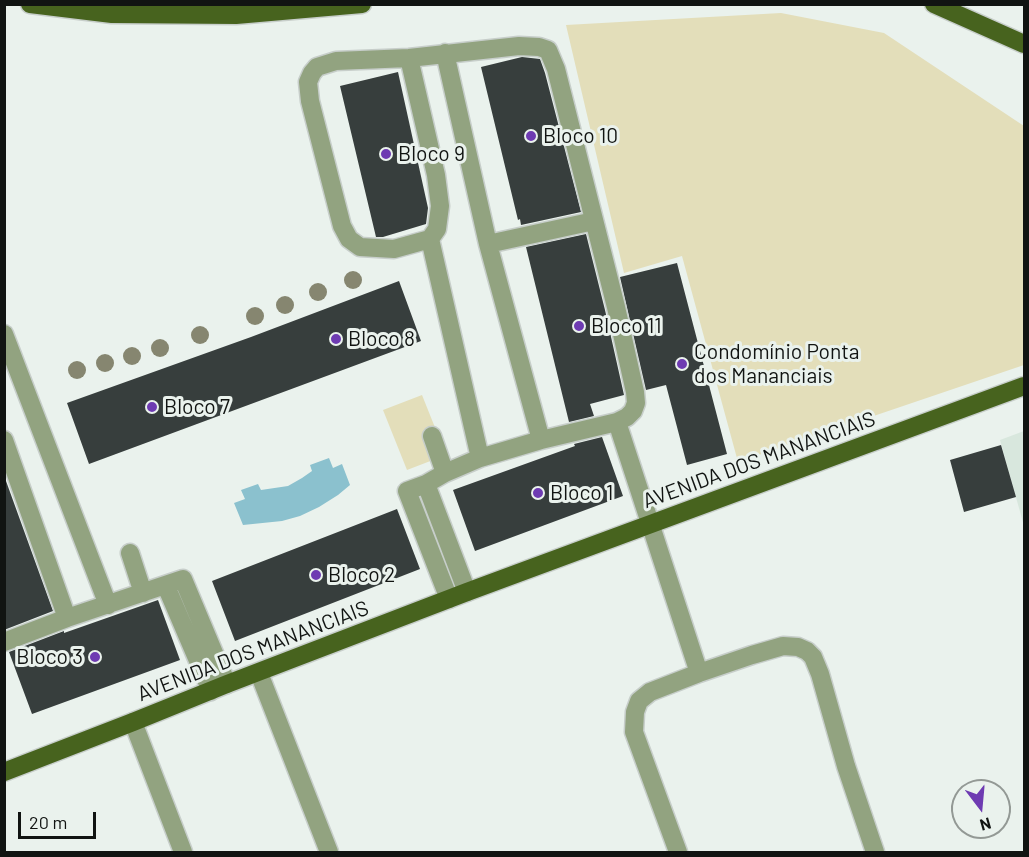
<!DOCTYPE html>
<html>
<head>
<meta charset="utf-8">
<style>
  body { margin:0 }
  #map { position:relative; width:1029px; height:857px; overflow:hidden; background:#eaf2ed; font-family:Barlow,sans-serif }
  canvas { display:block }
  .frame { position:absolute; inset:0; border:6px solid #111412; pointer-events:none }
  .north { position:absolute; left:951px; top:779px; width:60px; height:60px; box-sizing:border-box; background:#eaf2ed; border:2px solid #939995; border-radius:50%; rotate:164deg; font-size:16px; font-weight:700; line-height:24px; text-align:center; color:#111412 }
  .north::after { content:''; display:block; margin:auto; width:21px; height:27px; background:#6e3bb2; clip-path:polygon(50% 0,100% 100%,50% 72%,0 100%) }
  .scale { position:absolute; left:18px; top:812px; width:78px; height:27px; box-sizing:border-box; border:3px solid #111412; border-top:0; padding-left:8px; font-size:18px; line-height:21px; white-space:nowrap; color:#111412; -webkit-text-stroke:4px #eaf2ed; paint-order:stroke }
</style>
</head>
<body>
<div id="map">
<canvas width="1029" height="857"></canvas>
<div class="frame"></div>
<div class="north">N</div>
<div class="scale">20 m</div>
</div>
<script>
const context = document.querySelector('canvas').getContext('2d');
context.lineJoin = 'round';
function paint(path, color) { context.fillStyle = color; context.fill(path, 'evenodd'); }
const toPath = rows => new Path2D(rows.map(r => 'M' + r).join(''));
function trace(path, color, width, dash) { context.strokeStyle = color; context.lineWidth = width; context.lineCap = dash ? 'butt' : 'round'; context.setLineDash(dash || []); context.stroke(path); }
function write(font, color, halo, rows, align = 'center') {
  context.font = font + ' Barlow,sans-serif'; context.lineWidth = 6; context.setLineDash([]); context.textBaseline = 'middle'; context.strokeStyle = halo; context.fillStyle = color; for (const [text, x, y, turn = 0] of rows) {
    context.save(); context.translate(x, y); context.rotate((+turn || 0) * Math.PI / 180); context.textAlign = isNaN(turn) ? turn : align; if (halo) context.strokeText(text, 0, 0); context.fillText(text, 0, 0); context.restore();
  }
}
paint(toPath([
  [1024,431,1024,526,1000,440]
]), '#d8e7dd');
paint(toPath([
  [781,13,884,33,1024,126,1024,365,738,462,682,256,624,273,566,25],
  [422,395,446,455,407,470,383,410]
]), '#e3deba');
paint(toPath([
  [329,458,333,468,342,464,350,485,338,495,319,507,300,516,282,521,243,525,234,503,245,499,241,490,258,484,261,490,288,486,302,478,312,471,310,465]
]), '#8bc1ce');
paint(toPath([
  [522,57,540,59,545,73,581,212,521,225,520,219,518,220,481,67],
  [398,72,428,208,426,224,383,237,376,237,340,86],
  [586,234,605,310,624,395,590,404,594,416,569,422,526,247],
  [677,263,727,454,687,465,666,385,646,390,620,277],
  [399,281,421,341,89,464,67,403,251,337],
  [602,437,623,496,475,551,453,490,575,446,574,444],
  [1001,445,1016,497,964,512,950,460],
  [6,481,53,611,4,630,4,482],
  [397,509,420,569,235,641,212,581],
  [158,600,180,660,32,714,9,652,64,631,64,633]
]), '#373e3d');
const minor = toPath([
  [445,53,488,244,541,440],
  [409,58,436,175,440,206,437,229,430,239,394,249,360,247,349,239,342,226,310,101,308,82,312,73,317,67,336,61,409,58,519,46,539,47,548,50,556,69,616,307,635,392,636,403,633,411,627,417,617,422,541,440,480,458,445,473,426,484,407,491,449,599],
  [430,239,480,458],
  [488,244,594,221],
  [4,334,108,605],
  [617,422,699,673],
  [432,436,445,473],
  [4,440,67,618],
  [426,484,467,592],
  [130,553,143,593],
  [166,586,211,691],
  [4,642,67,618,183,579,227,684],
  [259,673,329,852],
  [133,722,183,852],
  [678,852,634,732,635,712,639,701,650,692,699,673,752,655,783,646,798,647,807,651,813,657,820,674,846,766,875,852]
]);
const major = toPath([
  [30,4,112,14,236,15,362,4],
  [934,4,1024,44],
  [4,772,133,722,227,684,467,592,1024,386]
]);
trace(minor, '#c7ceca', 21);
trace(major, '#c7ceca', 21);
trace(minor, '#92a380', 18);
trace(major, '#47631e', 18);
context.fillStyle = '#868670';
for (const [x, y] of [
  [353,280],
  [318,292],
  [285,305],
  [255,316],
  [200,335],
  [160,348],
  [132,356],
  [105,363],
  [77,370]
]) { context.beginPath(); context.arc(x, y, 9, 0, 2 * Math.PI); context.fill(); }
for (const [x, y, r, color] of [
  [531,136,6,"#6e3bb2"],
  [386,154,6,"#6e3bb2"],
  [579,326,6,"#6e3bb2"],
  [336,339,6,"#6e3bb2"],
  [682,364,6,"#6e3bb2"],
  [152,407,6,"#6e3bb2"],
  [538,493,6,"#6e3bb2"],
  [316,575,6,"#6e3bb2"],
  [95,657,6,"#6e3bb2"]
]) { const dot = new Path2D(); dot.arc(x, y, r, 0, 2 * Math.PI); context.fillStyle = color; context.fill(dot); trace(dot, '#eaf2ed', 2); }
write('21px', '#111412', '#eaf2ed', [
  ["Bloco 10",543,136],
  ["Bloco 9",398,154],
  ["Bloco 11",591,326],
  ["Bloco 8",348,339],
  ["Condomínio Ponta",694,352],
  ["dos Mananciais",694,376],
  ["Bloco 7",164,407],
  ["Bloco 1",550,493],
  ["Bloco 2",328,575],
  ["Bloco 3",83,657,"right"]
], 'left');
write('21px', '#111412', '#eaf2ed', [
  ["AVENIDA DOS MANANCIAIS",759,460,-20],
  ["AVENIDA DOS MANANCIAIS",253,651,-21]
]);
</script>
</body>
</html>
